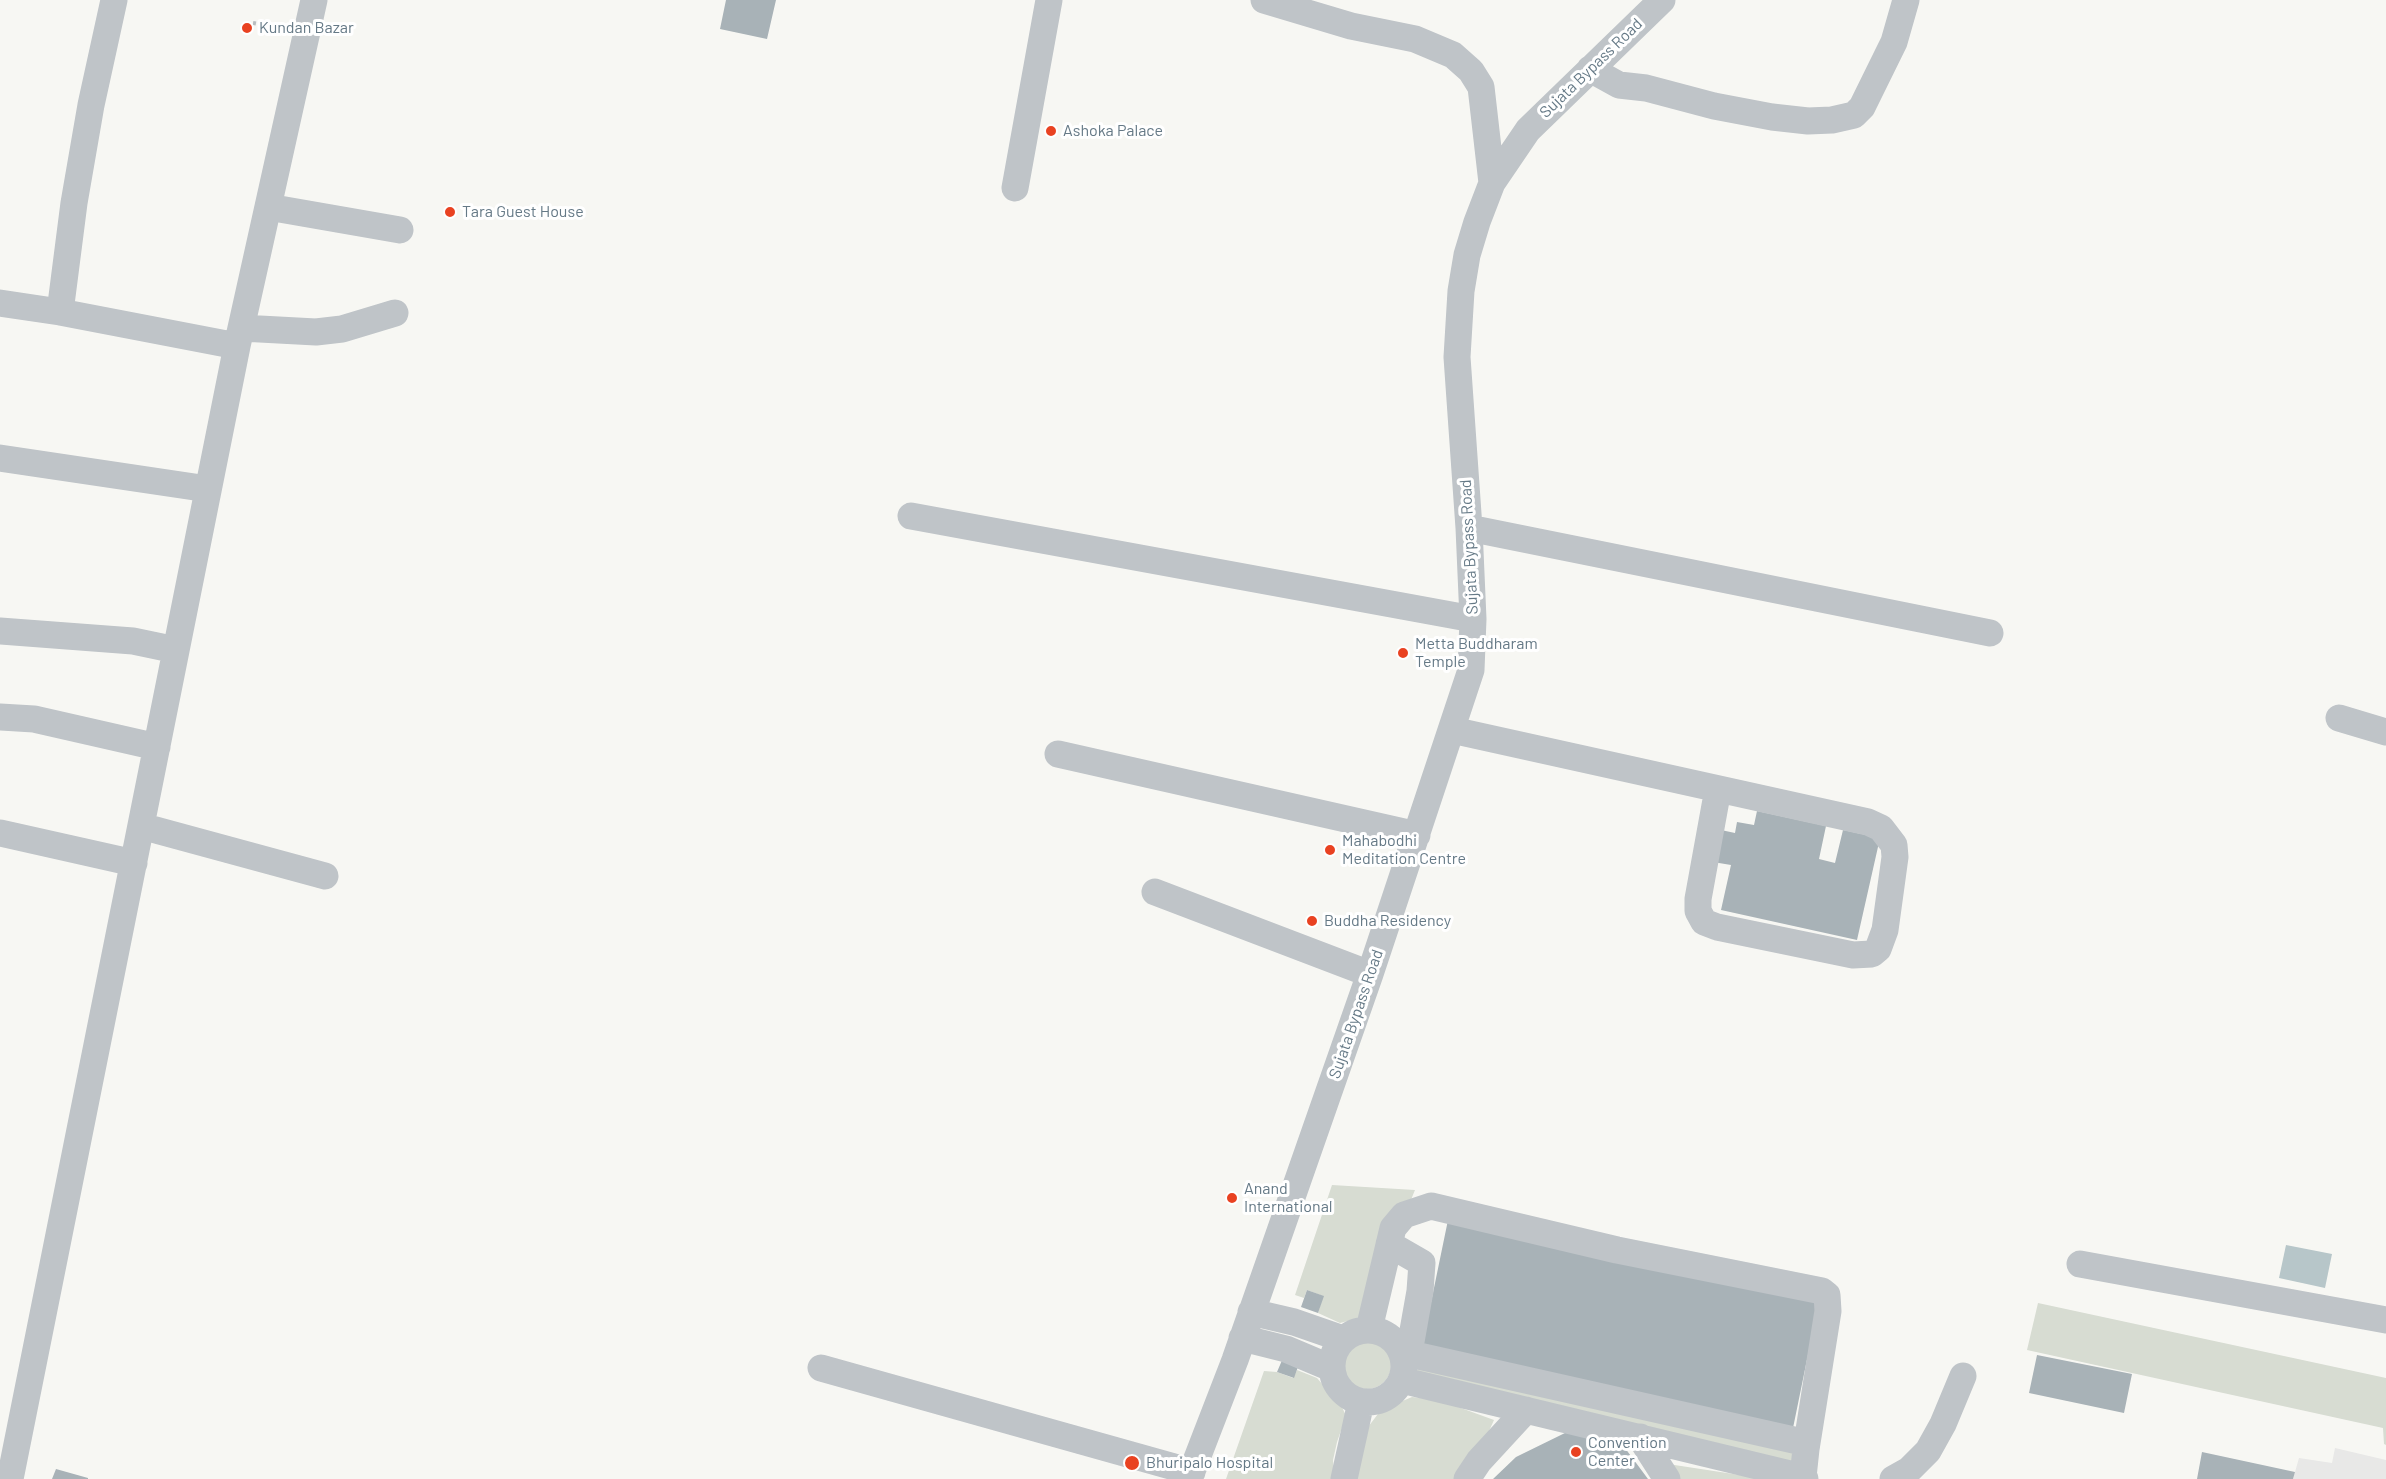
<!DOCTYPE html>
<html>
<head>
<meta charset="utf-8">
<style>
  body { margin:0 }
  canvas { display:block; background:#f7f7f3 }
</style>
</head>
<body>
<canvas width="2386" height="1479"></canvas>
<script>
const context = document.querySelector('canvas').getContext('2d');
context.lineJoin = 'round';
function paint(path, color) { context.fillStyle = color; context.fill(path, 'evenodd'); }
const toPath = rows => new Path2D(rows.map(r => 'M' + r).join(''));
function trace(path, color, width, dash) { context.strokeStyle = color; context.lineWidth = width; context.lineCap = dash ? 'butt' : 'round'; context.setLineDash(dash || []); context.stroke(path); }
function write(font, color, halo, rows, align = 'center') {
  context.font = font + ' Barlow,sans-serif'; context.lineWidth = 6; context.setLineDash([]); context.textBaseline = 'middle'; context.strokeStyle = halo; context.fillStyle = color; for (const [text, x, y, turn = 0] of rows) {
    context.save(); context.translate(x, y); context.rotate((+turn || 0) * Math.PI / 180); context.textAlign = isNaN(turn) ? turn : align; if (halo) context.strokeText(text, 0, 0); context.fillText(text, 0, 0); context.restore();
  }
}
paint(toPath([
  [2335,1448,2386,1460,2386,1479,2293,1479,2299,1458,2332,1463]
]), '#e8e8e7');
paint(toPath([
  [1332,1185,1415,1190,1363,1317,1340,1323,1318,1313,1323,1296,1307,1290,1304,1298,1295,1295],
  [2038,1303,2386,1378,2386,1445,2384,1444,2383,1428,2027,1350],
  '1343 1365a24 24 0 1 1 48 0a24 24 0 1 1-48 0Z',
  [1419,1366,1797,1450,1794,1462,1416,1374],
  [1297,1370,1317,1378,1342,1407,1346,1416,1337,1442,1333,1460,1334,1474,1331,1479,1226,1479,1264,1371,1277,1372,1293,1378],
  [1412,1397,1439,1400,1494,1420,1480,1451,1459,1479,1357,1479,1365,1431,1381,1410],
  [1668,1464,1753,1477,1756,1479,1675,1479]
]), '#d7dcd2');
paint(toPath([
  [2286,1245,2332,1254,2325,1288,2279,1278]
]), '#b7c6c9');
paint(toPath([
  [726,0,776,0,767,39,720,29],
  [1757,811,1826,826,1819,859,1835,863,1843,830,1880,838,1857,940,1721,910,1731,865,1713,862,1721,830,1735,833,1737,822,1754,825],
  [1448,1220,1820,1296,1793,1428,1421,1351],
  [1307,1290,1324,1296,1318,1313,1301,1307],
  [2037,1355,2132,1374,2124,1413,2029,1393],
  [1283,1358,1299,1364,1294,1378,1277,1372],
  [1567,1432,1599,1435,1625,1448,1648,1479,1493,1479,1516,1457],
  [2202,1452,2295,1472,2293,1479,2197,1479],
  [56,1469,88,1478,88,1479,52,1479]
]), '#a8b2b7');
trace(toPath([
  [253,23,285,29]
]), '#b9bdbf', 4, [3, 3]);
trace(toPath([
  [1264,0,1351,26,1415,39,1453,55,1471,71,1481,87,1492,183],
  [1590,69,1619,85,1646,88,1714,106,1772,117,1808,121,1832,120,1854,115,1862,107,1894,42,1906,0],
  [1015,188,1049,0],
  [268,207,400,230],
  [0,303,60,312,237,346],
  [60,312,74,203,91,105,114,0],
  [241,328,316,332,342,329,395,313],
  [0,458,208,489],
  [911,516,1473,619],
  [1469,528,1990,633],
  [0,631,133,641,176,650],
  [0,717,34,719,157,747],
  [2339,718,2386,732],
  [1452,730,1868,822,1881,828,1894,845,1895,857,1885,930,1878,949,1872,954,1853,955,1717,927,1704,922,1698,911,1698,899,1718,789],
  [1058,754,1417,835],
  [141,826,325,876],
  [0,833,134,863],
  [1155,892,1370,974],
  [1389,1244,1422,1263,1420,1291,1409,1353],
  [2080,1264,2386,1320],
  [1251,1312,1294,1322,1343,1339],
  [1369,1329,1393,1228,1404,1215,1431,1206,1617,1250,1822,1291,1827,1295,1828,1311,1806,1449,1803,1477,1805,1479],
  '1332 1366a36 36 0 1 1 72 0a36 36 0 1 1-72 0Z',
  [1242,1338,1286,1349,1331,1368],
  [1401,1352,1807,1443],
  [821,1368,1192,1472],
  [1401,1380,1803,1477],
  [1640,1437,1667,1479],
  [10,1479,237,346,314,0],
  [1189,1479,1235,1360,1370,974,1471,670,1473,619,1469,528,1457,357,1461,291,1467,255,1477,222,1492,183,1528,130,1662,0],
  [1344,1479,1361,1402],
  [1467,1479,1479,1461,1526,1410],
  [1893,1479,1909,1470,1928,1451,1943,1424,1963,1376]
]), '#bfc4c8', 27);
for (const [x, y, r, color] of [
  [247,28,6,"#e94221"],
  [1051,131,6,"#e94221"],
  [450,212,6,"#e94221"],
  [1403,653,6,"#e94221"],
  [1330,850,6,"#e94221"],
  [1312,921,6,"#e94221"],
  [1232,1198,6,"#e94221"],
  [1576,1452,6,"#e94221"],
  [1132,1463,8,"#e94221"]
]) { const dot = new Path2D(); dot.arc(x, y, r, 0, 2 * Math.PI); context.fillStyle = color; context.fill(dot); trace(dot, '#fff', 2); }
write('16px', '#657986', '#fff', [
  ["Kundan Bazar",259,28],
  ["Ashoka Palace",1063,131],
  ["Tara Guest House",462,212],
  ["Metta Buddharam",1415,644],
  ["Temple",1415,662],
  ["Mahabodhi",1342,841],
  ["Meditation Centre",1342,859],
  ["Buddha Residency",1324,921],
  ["Anand",1244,1189],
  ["International",1244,1207],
  ["Convention",1588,1443],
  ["Center",1588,1461],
  ["Bhuripalo Hospital",1146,1463]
], 'left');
write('16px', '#657986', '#fff', [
  ["Sujata Bypass Road",1591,68,-44],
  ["Sujata Bypass Road",1469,547,-93],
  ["Sujata Bypass Road",1356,1014,-71]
]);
</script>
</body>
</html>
